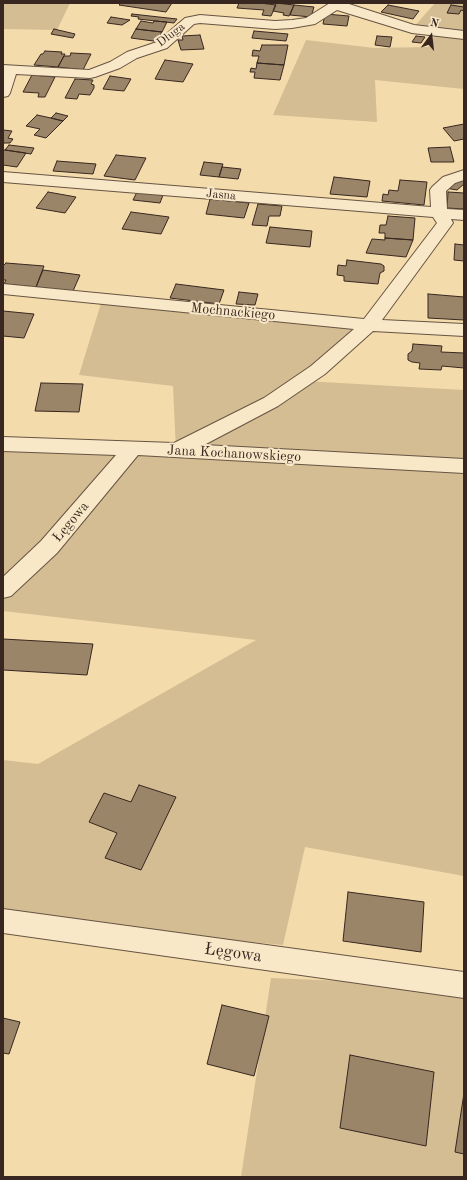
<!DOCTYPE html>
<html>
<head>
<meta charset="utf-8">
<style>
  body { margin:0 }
  #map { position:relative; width:467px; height:1180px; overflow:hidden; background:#f4dbab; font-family:"Old Standard TT",serif }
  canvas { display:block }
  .frame { position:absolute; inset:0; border:4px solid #382720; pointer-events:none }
  .north { position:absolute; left:411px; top:16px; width:40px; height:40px; -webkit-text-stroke:3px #f8e8c8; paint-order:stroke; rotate:15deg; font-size:11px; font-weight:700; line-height:16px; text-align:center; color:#382720 }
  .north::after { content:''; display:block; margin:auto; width:14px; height:18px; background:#382720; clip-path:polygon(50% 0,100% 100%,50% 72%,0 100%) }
</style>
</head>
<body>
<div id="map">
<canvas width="467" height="1180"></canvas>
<div class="frame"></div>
<div class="north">N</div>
</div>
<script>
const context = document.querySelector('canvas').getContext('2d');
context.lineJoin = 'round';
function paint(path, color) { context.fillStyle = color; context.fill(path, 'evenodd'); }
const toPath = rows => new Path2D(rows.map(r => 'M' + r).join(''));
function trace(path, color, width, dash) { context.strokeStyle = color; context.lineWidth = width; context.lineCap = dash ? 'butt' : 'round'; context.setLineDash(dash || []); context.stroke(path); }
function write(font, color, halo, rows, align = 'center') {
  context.font = font + ' "Old Standard TT",serif'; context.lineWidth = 4; context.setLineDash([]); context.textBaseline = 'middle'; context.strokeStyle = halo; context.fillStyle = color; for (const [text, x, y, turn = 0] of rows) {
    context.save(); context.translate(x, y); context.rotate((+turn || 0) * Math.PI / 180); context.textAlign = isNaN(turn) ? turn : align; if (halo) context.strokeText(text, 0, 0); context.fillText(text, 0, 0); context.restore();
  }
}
paint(toPath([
  [3,3,70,3,57,30,3,29],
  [435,3,464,3,464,89,375,80,377,122,273,115,306,40,374,48,428,47,437,32,412,29],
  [102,300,372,320,304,381,464,390,464,876,305,847,283,945,3,919,3,760,38,764,256,640,3,611,3,444,176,450,173,386,79,375],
  [271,978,464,986,464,1177,241,1177]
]), '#d4bc93');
const building = toPath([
  [121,3,172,3,166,12,119,5,121,3],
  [239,3,260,3,276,5,271,16,262,15,264,10,237,8,239,3],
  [276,3,294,5,289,16,283,15,284,13,273,11,276,3],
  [294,5,314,7,311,17,290,15,294,5],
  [388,5,419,11,413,19,381,12,388,5],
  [451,5,464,7,464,11,461,10,459,14,447,13,451,5],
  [132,14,177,19,174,23,138,19,139,17,131,16,132,14],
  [325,14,349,16,347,26,323,24,325,14],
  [111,17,130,20,122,25,107,23,111,17],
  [141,21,153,23,154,21,167,22,162,32,136,29,141,21],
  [54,29,75,34,73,38,51,34,54,29],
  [136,29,162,32,159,37,163,38,161,42,131,38,136,29],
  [254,31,288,34,286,41,252,38,254,31],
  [200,35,204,49,181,50,178,40,183,40,182,36,200,35],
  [377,36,392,37,390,47,375,45,377,36],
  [416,36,425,37,421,43,412,42,416,36],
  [262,45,288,45,284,65,257,63,259,56,252,56,253,50,260,51,262,45],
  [45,51,62,52,61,54,65,54,58,67,34,65,41,54,43,54,45,51],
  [71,53,91,54,83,70,58,67,64,56,70,56,71,53],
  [165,60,193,64,183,82,155,79,165,60],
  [257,63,284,65,280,80,254,78,255,72,250,72,251,68,256,69,257,63],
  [32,75,55,77,45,97,38,97,39,93,23,92,32,75],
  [110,76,131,79,124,91,103,89,110,76],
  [75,79,93,80,91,84,94,85,94,88,90,95,79,94,77,99,65,98,75,79],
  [56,113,68,116,63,121,51,118,56,113],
  [37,115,51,118,63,121,46,138,34,135,40,129,26,126,37,115],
  [464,124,464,139,454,141,443,128,464,124],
  [3,130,12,131,8,138,13,139,10,143,4,143,3,145,3,130],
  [9,145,34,148,31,154,5,150,9,145],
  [450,147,454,162,431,162,428,148,450,147],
  [3,150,5,150,26,153,17,167,3,165,3,150],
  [116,155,146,158,135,180,104,176,116,155],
  [57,161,96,164,93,174,53,171,57,161],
  [204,162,223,164,219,177,200,175,204,162],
  [222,167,241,169,238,179,219,177,222,167],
  [334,177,370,181,367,197,330,194,334,177],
  [464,177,464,184,457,190,445,188,464,177],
  [400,180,427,182,424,205,382,201,383,194,388,195,389,190,398,191,400,180],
  [48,192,76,197,65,213,36,208,48,192],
  [137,192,163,195,160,203,133,200,137,192],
  [448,192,464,193,464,209,447,208,448,192],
  [210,199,249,203,244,218,206,214,210,199],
  [258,204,282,206,280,216,269,216,267,226,252,225,258,204],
  [131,212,169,217,161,234,122,229,131,212],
  [388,216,415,218,413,240,385,238,385,233,379,233,380,225,386,225,388,216],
  [270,227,312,231,310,247,266,243,270,227],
  [385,238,413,240,406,257,366,253,372,239,385,240,385,238],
  [455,244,464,245,464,261,454,260,455,244],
  [347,260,381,264,384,266,384,271,380,273,378,284,344,281,344,276,337,275,338,265,346,266,347,260],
  [6,263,44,266,36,287,4,284,6,280,3,280,3,266,6,263],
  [43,270,80,275,73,291,36,287,43,270],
  [176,284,224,290,219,304,170,298,176,284],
  [239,292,258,294,255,305,236,304,239,292],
  [428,294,464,297,464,320,428,318,428,294],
  [3,311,34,314,24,338,3,336,3,311],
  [413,344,442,346,441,352,464,353,464,368,442,366,441,370,419,369,420,363,412,362,408,360,408,354,412,351,413,344],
  [41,383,83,384,79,412,35,411,41,383],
  [3,639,93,644,87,675,3,670,3,639],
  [139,785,176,797,141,870,105,858,117,833,89,822,104,793,131,802,139,785],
  [348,892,424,902,421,952,343,941,348,892],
  [222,1005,269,1016,254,1076,207,1064,222,1005],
  [3,1018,20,1022,9,1054,3,1053,3,1018],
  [350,1055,434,1072,426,1146,340,1128,350,1055],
  [464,1093,464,1154,455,1152,464,1093]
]);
paint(building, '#9a8568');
trace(building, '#382720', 1);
const minor = toPath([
  [330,3,346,3,414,25,464,31,464,39,412,33,337,10,315,24,292,28,275,29,200,23,194,24,167,48,137,58,120,68,95,77,90,78,16,74,10,93,8,96,3,97,3,65,89,70,110,62,127,52,157,42,185,18,200,15,275,21,292,20,306,18,330,3],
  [464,170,464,180,455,183,446,191,447,209,464,210,464,220,451,219,453,223,382,320,464,324,464,336,373,331,325,374,278,406,204,445,464,459,464,473,138,455,57,553,11,596,3,598,3,577,41,541,116,455,3,451,3,437,174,443,264,398,311,366,354,329,3,294,3,284,364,319,437,223,433,217,3,182,3,172,431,207,430,190,432,187,443,177,464,170],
  [3,909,464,972,464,998,3,933,3,909]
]);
trace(minor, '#675443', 2);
paint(minor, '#f8e8c8');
write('12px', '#382720', '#f8e8c8', [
  ["Długa",171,35,-37],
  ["Jasna",221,195,5]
]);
write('14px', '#382720', '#f8e8c8', [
  ["Mochnackiego",233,312,5],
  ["Jana Kochanowskiego",234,454,3],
  ["Łęgowa",71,522,-50]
]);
write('17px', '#382720', '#f8e8c8', [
  ["Łęgowa",233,953,8]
]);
</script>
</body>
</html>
